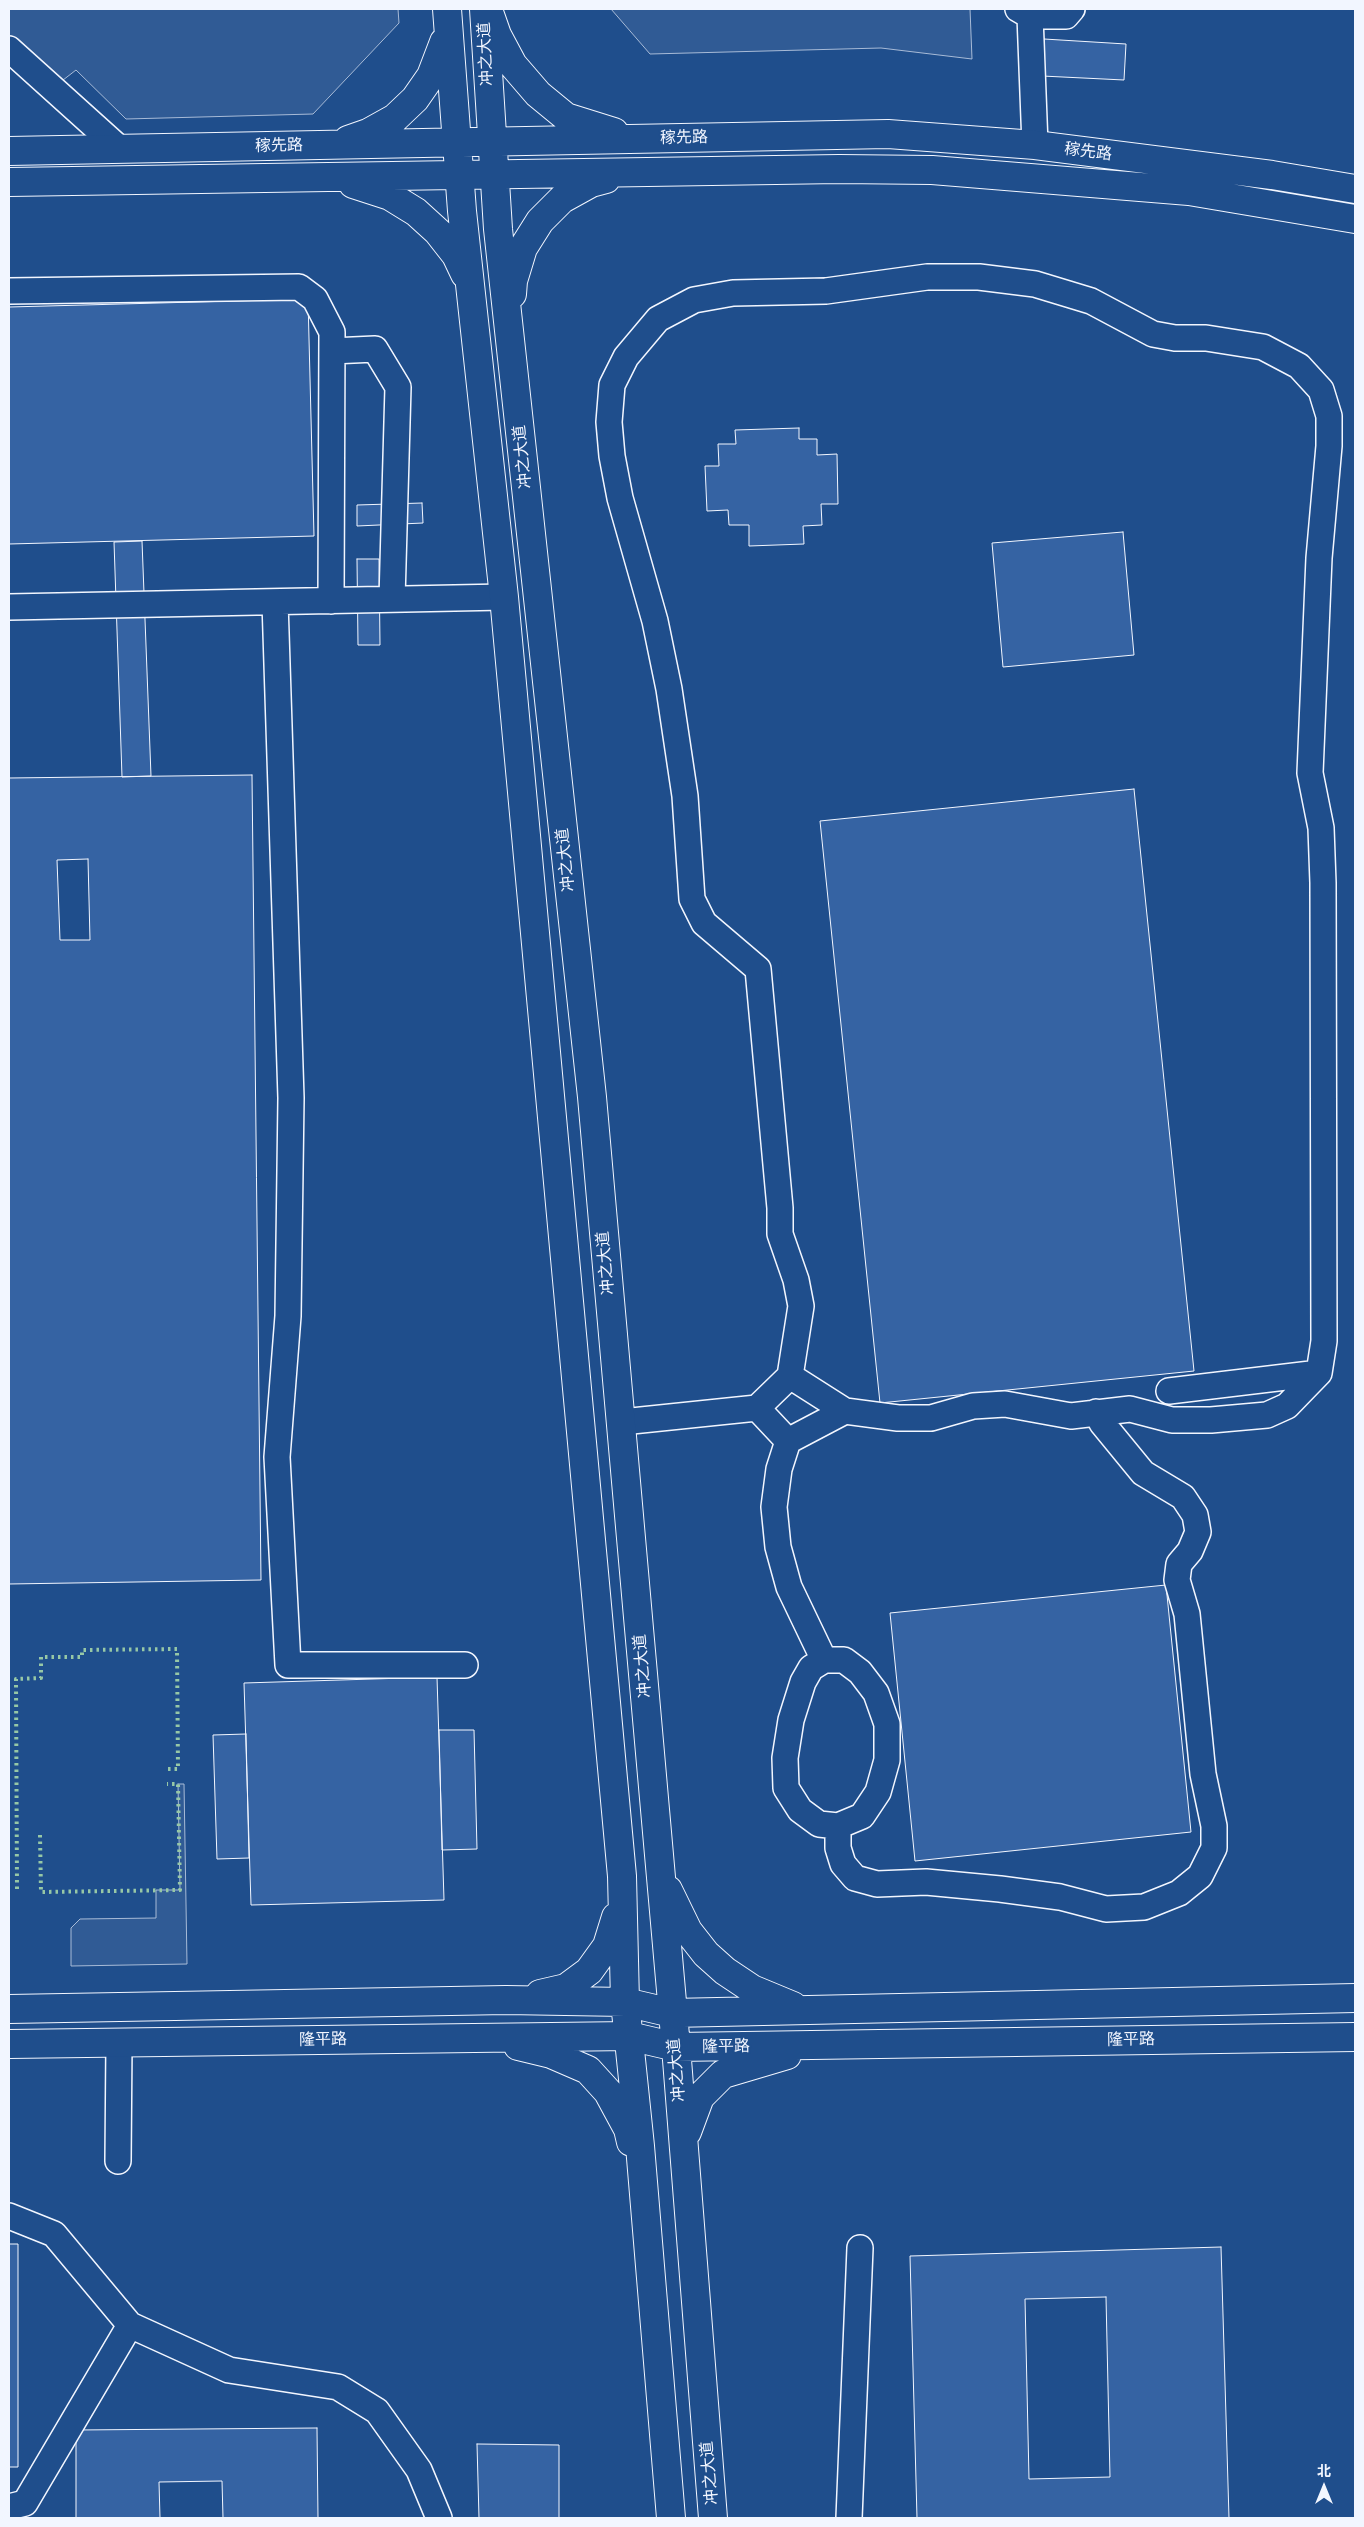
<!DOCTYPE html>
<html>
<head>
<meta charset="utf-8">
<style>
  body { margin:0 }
  #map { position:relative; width:1364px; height:2527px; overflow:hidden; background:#1f4e8c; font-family:"Fira Sans","Noto Sans SC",sans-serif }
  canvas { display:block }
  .frame { position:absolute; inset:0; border:10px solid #f2f6ff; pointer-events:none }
  .north { position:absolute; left:1299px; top:2462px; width:50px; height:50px; -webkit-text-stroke:4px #1f4e8c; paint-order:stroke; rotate:0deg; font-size:14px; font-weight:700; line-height:20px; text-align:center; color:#f2f6ff }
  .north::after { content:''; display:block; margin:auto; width:18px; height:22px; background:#f2f6ff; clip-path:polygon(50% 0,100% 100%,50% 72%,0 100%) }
</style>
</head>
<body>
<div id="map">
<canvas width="1364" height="2527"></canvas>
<div class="frame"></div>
<div class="north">北</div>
</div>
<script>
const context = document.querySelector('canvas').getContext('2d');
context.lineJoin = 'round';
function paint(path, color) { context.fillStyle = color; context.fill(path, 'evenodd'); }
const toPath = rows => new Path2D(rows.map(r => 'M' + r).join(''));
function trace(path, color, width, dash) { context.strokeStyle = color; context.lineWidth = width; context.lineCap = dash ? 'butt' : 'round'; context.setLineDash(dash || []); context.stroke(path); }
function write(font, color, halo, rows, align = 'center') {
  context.font = font + ' "Fira Sans","Noto Sans SC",sans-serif'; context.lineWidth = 4; context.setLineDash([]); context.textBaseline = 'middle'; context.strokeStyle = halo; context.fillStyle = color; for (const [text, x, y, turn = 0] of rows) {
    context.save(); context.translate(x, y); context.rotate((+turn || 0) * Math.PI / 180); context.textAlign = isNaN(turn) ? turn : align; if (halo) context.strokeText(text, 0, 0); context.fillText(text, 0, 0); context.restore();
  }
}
const built = toPath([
  [9,9,398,9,399,23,313,114,126,119,76,70,45,94,9,56,9,9],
  [611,9,970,9,972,59,881,48,650,54,611,9],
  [178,1784,184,1784,187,1964,71,1966,71,1928,80,1919,156,1918,156,1890,180,1890,178,1784]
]);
paint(built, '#305b95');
trace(built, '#a8bbd7', 1);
const building = toPath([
  [1044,39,1126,44,1124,80,1042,76,1044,39],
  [308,299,314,536,9,544,9,307,308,299],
  [799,428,799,439,817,439,817,455,837,454,838,504,821,504,822,525,803,526,804,544,749,546,749,525,729,525,728,510,707,511,705,466,719,466,718,444,736,444,735,430,799,428],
  [422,503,423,523,357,526,357,505,422,503],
  [1123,532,1134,655,1003,667,992,543,1123,532],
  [142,541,151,776,122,777,114,542,142,541],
  [357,559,379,559,380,645,358,645,357,559],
  [252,775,261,1580,9,1584,9,778,252,775],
  [88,859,90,940,60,940,57,860,88,859],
  [1134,789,1194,1371,880,1403,820,821,1134,789],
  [1166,1585,1191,1832,915,1861,890,1613,1166,1585],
  [437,1677,444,1900,251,1905,244,1683,437,1677],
  [439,1730,474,1730,477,1849,442,1850,439,1730],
  [246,1734,249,1858,217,1859,213,1735,246,1734],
  [9,2244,18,2244,18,2467,9,2467,9,2244],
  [1221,2247,1229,2518,917,2518,910,2256,1221,2247],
  [1106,2297,1110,2477,1029,2479,1025,2299,1106,2297],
  [317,2428,318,2518,223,2518,222,2481,159,2482,160,2518,76,2518,76,2430,317,2428],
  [477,2444,559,2445,559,2518,479,2518,477,2444]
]);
paint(building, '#3563a3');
trace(building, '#f2f6ff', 1);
const minor = toPath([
  [1018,9,1030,16,1035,145],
  [1030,16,1066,16,1072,9],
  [9,49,120,149],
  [9,291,299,287,315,299,332,332,331,601],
  [332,351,375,349,398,387,392,599],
  [275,602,291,1098,288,1316,277,1457,288,1665,465,1665],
  [9,607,504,597],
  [790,1376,845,1411,788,1441,757,1408,790,1376,801,1306,796,1280,780,1234,780,1208,758,969,704,923,692,899,685,796,669,689,655,621,620,498,612,456,609,422,612,385,626,357,658,319,694,300,733,293,826,291,927,277,979,277,1035,284,1091,301,1153,334,1175,338,1206,338,1263,347,1299,366,1321,390,1329,416,1329,446,1319,558,1310,773,1321,828,1323,883,1324,1341,1319,1373,1287,1406,1267,1415,1211,1420,1172,1420,1130,1409,1071,1416,1005,1404,973,1406,931,1418,898,1418,845,1411],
  [1169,1391,1319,1373],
  [622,1422,757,1408],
  [788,1441,779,1469,774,1507,778,1547,789,1587,824,1660],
  [824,1660,844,1660,860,1672,876,1693,887,1724,887,1760,878,1792,862,1816,838,1826,819,1824,800,1810,786,1788,785,1758,791,1720,803,1682,811,1668,824,1660],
  [838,1826,838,1848,843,1864,855,1878,877,1884,926,1882,1000,1889,1060,1897,1106,1909,1144,1907,1179,1893,1200,1876,1214,1848,1214,1826,1203,1774,1187,1614,1177,1580,1179,1564,1190,1551,1198,1532,1195,1515,1183,1497,1143,1473,1102,1423,1096,1412],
  [118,2161,119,2043],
  [9,2216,54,2234,130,2325,229,2370,338,2387,377,2411,419,2470,439,2518],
  [9,2507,25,2503,130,2325],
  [849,2518,860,2248]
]);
const major = toPath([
  [447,9,462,211,504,597,622,1876,625,2002,640,2146,671,2518],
  [484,9,498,229,592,1097,676,2047,713,2518],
  [490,15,497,35,513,65,538,94,566,117,614,132],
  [348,140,368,133,395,118,415,99,431,76,444,42],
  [9,151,888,134,1035,145,1272,175,1355,189],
  [9,182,839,169,932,170,1189,191,1355,219],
  [353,184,390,196,416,212,438,232,456,255,465,274],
  [512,294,513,281,523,248,540,221,562,199,591,183,606,179],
  [668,1890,688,1931,706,1954,725,1971,752,1989,793,2006],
  [540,1994,566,1988,589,1971,607,1946,616,1917],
  [9,2009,506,2000,625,2002,672,2013,1355,1998],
  [9,2044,629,2036,676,2047,1355,2037],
  [518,2046,551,2054,588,2070,608,2092,628,2129,631,2142],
  [687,2132,700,2097,723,2074,787,2055]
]);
trace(minor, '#f2f6ff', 28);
trace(major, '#f2f6ff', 30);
trace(minor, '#1f4e8c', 25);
trace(major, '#1f4e8c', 28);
trace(toPath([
  [40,1835,41,1892,180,1890,178,1784,167,1784],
  [17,1889,16,1679,41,1678,41,1657,82,1657,82,1650,177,1649,178,1769,167,1769]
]), '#97c8a6', 4, [2.5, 4]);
write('16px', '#f2f6ff', '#1f4e8c', [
  ["冲之大道",486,54,-93],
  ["稼先路",684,138,-1],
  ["稼先路",279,146,-1],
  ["稼先路",1088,152,7],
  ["冲之大道",523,457,-96],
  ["冲之大道",566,860,-96],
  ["冲之大道",606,1263,-95],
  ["冲之大道",643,1666,-95],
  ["隆平路",323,2040,-1],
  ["隆平路",1131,2040,-1],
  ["隆平路",726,2047,-1],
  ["冲之大道",677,2070,-95],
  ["冲之大道",710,2473,-95]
]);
</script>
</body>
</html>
